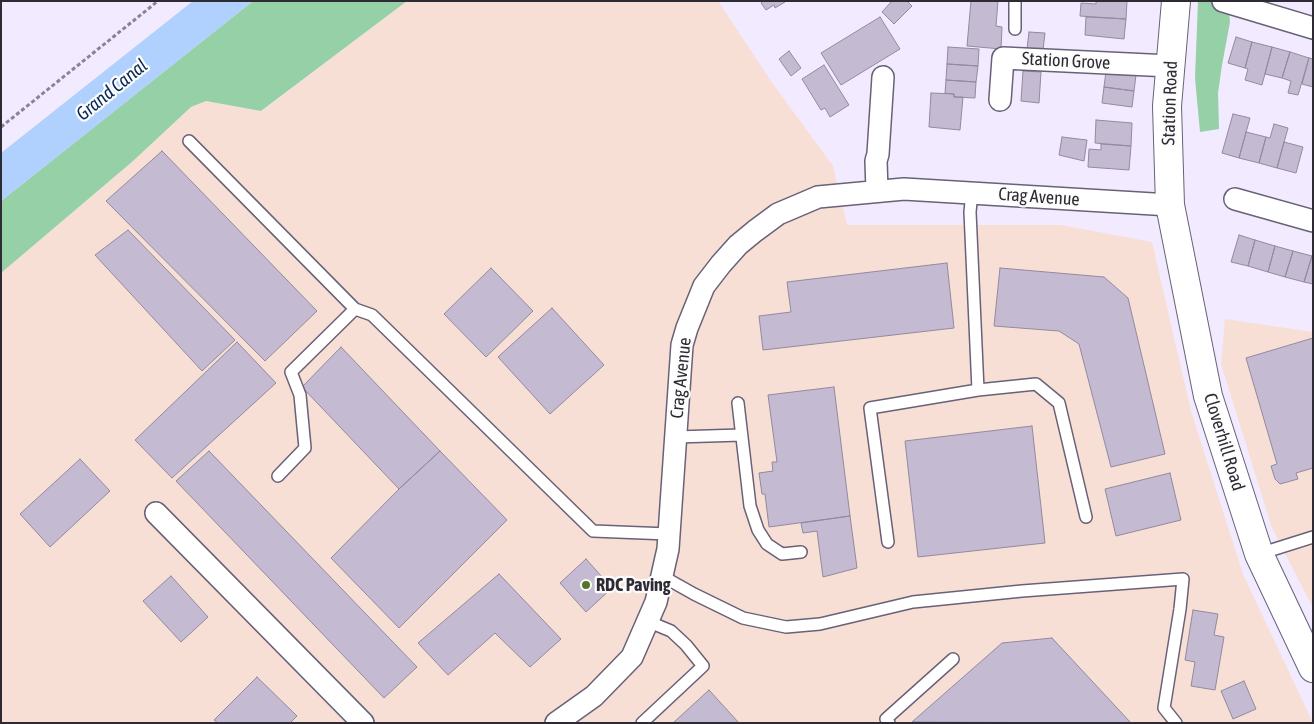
<!DOCTYPE html>
<html>
<head>
<meta charset="utf-8">
<style>
  body { margin:0 }
  #map { position:relative; width:1314px; height:724px; overflow:hidden; background:#f2eafe; font-family:"Asap Condensed",sans-serif }
  canvas { display:block }
  .frame { position:absolute; inset:0; border:2px solid #2e2a33; pointer-events:none }
</style>
</head>
<body>
<div id="map">
<canvas width="1314" height="724"></canvas>
<div class="frame"></div>
</div>
<script>
const context = document.querySelector('canvas').getContext('2d');
context.lineJoin = 'round';
function paint(path, color) { context.fillStyle = color; context.fill(path, 'evenodd'); }
const toPath = rows => new Path2D(rows.map(r => 'M' + r).join(''));
function trace(path, color, width, dash) { context.strokeStyle = color; context.lineWidth = width; context.lineCap = dash ? 'butt' : 'round'; context.setLineDash(dash || []); context.stroke(path); }
function write(font, color, halo, rows, align = 'center') {
  context.font = font + ' "Asap Condensed",sans-serif'; context.lineWidth = 4.5; context.setLineDash([]); context.textBaseline = 'middle'; context.strokeStyle = halo; context.fillStyle = color; for (const [text, x, y, turn = 0] of rows) {
    context.save(); context.translate(x, y); context.rotate((+turn || 0) * Math.PI / 180); context.textAlign = isNaN(turn) ? turn : align; if (halo) context.strokeText(text, 0, 0); context.fillText(text, 0, 0); context.restore();
  }
}
paint(toPath([
  [407,1,718,1,773,84,833,166,847,225,1061,225,1152,242,1191,411,1243,574,1313,723,1,723,1,273,133,161,191,107,206,101,262,111],
  [1225,319,1313,332,1313,608,1272,528,1221,364]
]), '#f7dfd5');
paint(toPath([
  [253,1,407,1,261,111,206,101,191,107,133,161,1,273,1,201],
  [1198,1,1228,1,1230,22,1222,65,1218,93,1219,129,1200,132,1195,78]
]), '#95d0a7');
paint(toPath([
  [193,1,253,1,1,201,1,153]
]), '#b0d0fd');
const building = toPath([
  [763,1,785,1,785,2,775,8,774,5,766,10,761,3,763,1],
  [892,1,907,1,912,6,894,24,882,12,892,1],
  [971,1,998,1,996,26,1002,27,1001,49,967,46,971,1],
  [1096,1,1127,1,1126,19,1080,16,1081,3,1096,4,1096,1],
  [880,17,900,49,841,85,821,53,880,17],
  [1086,17,1126,19,1124,39,1085,35,1086,17],
  [1029,32,1045,33,1043,50,1027,49,1029,32],
  [1236,37,1252,42,1245,68,1228,63,1236,37],
  [1252,42,1272,47,1262,85,1245,80,1248,69,1245,68,1252,42],
  [948,47,979,49,978,66,947,64,948,47],
  [1272,47,1290,52,1282,78,1265,74,1272,47],
  [789,51,801,68,791,76,779,59,789,51],
  [1290,52,1309,58,1298,95,1288,93,1291,81,1282,78,1290,52],
  [1309,58,1313,59,1313,87,1302,84,1309,58],
  [947,64,978,66,976,82,946,80,947,64],
  [824,65,849,105,830,117,825,108,821,110,802,79,824,65],
  [1023,71,1041,72,1039,103,1021,101,1023,71],
  [1106,71,1136,75,1134,91,1104,87,1106,71],
  [946,80,976,82,975,98,954,97,954,94,945,93,946,80],
  [1104,87,1134,91,1132,107,1102,103,1104,87],
  [931,93,954,94,954,97,963,97,960,130,929,127,931,93],
  [1233,114,1250,118,1239,158,1222,153,1233,114],
  [1096,120,1132,123,1131,146,1095,143,1096,120],
  [1274,124,1288,128,1277,168,1259,163,1266,137,1270,138,1274,124],
  [1246,132,1266,137,1259,163,1239,158,1246,132],
  [1062,137,1087,140,1084,161,1059,155,1062,137],
  [1284,142,1303,147,1296,173,1277,168,1284,142],
  [1101,144,1131,146,1129,170,1088,167,1089,149,1101,150,1101,144],
  [162,151,317,311,265,361,106,201,162,151],
  [128,230,235,340,202,371,95,255,128,230],
  [1239,235,1255,240,1248,266,1231,262,1239,235],
  [1255,240,1275,246,1268,272,1248,266,1255,240],
  [1275,246,1293,251,1285,277,1268,272,1275,246],
  [1293,251,1312,256,1304,282,1285,277,1293,251],
  [1312,256,1313,256,1313,284,1304,282,1312,256],
  [947,263,954,328,763,350,759,316,791,312,787,282,947,263],
  [491,268,533,311,486,357,444,314,491,268],
  [1000,268,1104,277,1128,298,1165,454,1111,467,1079,344,1059,331,994,326,1000,268],
  [552,308,604,365,550,414,498,357,552,308],
  [1313,338,1313,468,1296,473,1298,479,1280,484,1275,479,1271,466,1277,464,1246,358,1313,338],
  [237,342,276,383,172,478,135,440,237,342],
  [341,347,440,451,399,489,302,387,341,347],
  [834,387,850,516,769,527,765,494,762,494,759,473,773,471,772,462,777,462,768,395,834,387],
  [1032,426,1045,543,918,557,905,441,1032,426],
  [209,451,417,667,384,698,176,481,209,451],
  [440,451,507,520,399,628,331,558,399,489,440,451],
  [80,459,110,491,50,547,20,514,80,459],
  [1170,473,1181,520,1116,536,1105,489,1170,473],
  [850,516,857,568,823,577,817,531,803,533,801,523,850,516],
  [586,559,612,588,586,612,560,583,586,559],
  [499,574,561,639,530,667,495,633,448,675,418,643,499,574],
  [171,576,208,617,181,642,143,601,171,576],
  [1193,610,1218,614,1214,635,1224,637,1215,690,1191,686,1195,662,1185,660,1193,610],
  [1052,638,1131,723,912,722,1002,643,1052,638],
  [257,677,297,716,290,723,218,723,214,720,257,677],
  [1244,681,1256,709,1233,719,1221,691,1244,681],
  [709,690,739,723,673,723,709,690]
]);
paint(building, '#c4bbd2');
trace(building, '#928a9f', 1);
const lane = toPath([
  [1015,29,1015,1],
  [189,141,355,309,372,315,593,531,668,534],
  [972,192,970,212,978,390,1036,384,1059,403,1086,517],
  [738,403,750,506,758,530,767,544,782,554,801,552],
  [676,437,741,435],
  [278,476,305,448,300,395,291,372,355,309],
  [888,542,870,408,978,390],
  [1259,554,1313,537],
  [662,576,694,594,743,618,786,627,820,624,913,602,1022,591,1183,579,1180,609,1164,708,1176,723],
  [642,723,703,666,686,645,671,631,647,621],
  [889,723,886,719,953,659]
]);
const street = toPath([
  [1223,1,1313,28],
  [1000,100,1003,58,1170,66],
  [877,191,876,161,878,154,883,77],
  [1235,199,1313,221],
  [156,513,363,723],
  [556,723,594,696,632,657,656,602,668,549,682,345,687,328,704,286,721,264,738,245,755,231,778,214,818,197,904,189,1170,205]
]);
const secondary = toPath([
  [1176,1,1167,106,1170,205,1208,396,1259,554,1313,668]
]);
trace(lane, '#696176', 14);
trace(street, '#696176', 24);
trace(secondary, '#696176', 30);
trace(toPath([
  [1,127,158,1]
]), '#898492', 3, [4, 2.5]);
trace(lane, '#fff', 11);
trace(street, '#fff', 21);
trace(secondary, '#fff', 28);
for (const [x, y, r, color] of [
  [586,585,5,"#55742a"]
]) { const dot = new Path2D(); dot.arc(x, y, r, 0, 2 * Math.PI); context.fillStyle = color; context.fill(dot); trace(dot, '#fcfcfc', 2); }
write('18px', '#2e2a33', '#fcfcfc', [
  ["Station Grove",1066,61,3],
  ["Station Road",1170,103,-88],
  ["Crag Avenue",1039,197,4],
  ["Crag Avenue",681,378,-84],
  ["Cloverhill Road",1224,442,73]
]);
write('bold 18px', '#2e2a33', '#fcfcfc', [
  ["RDC Paving",596,585]
], 'left');
write('italic 19px', '#062855', '#fcfcfc', [
  ["Grand Canal",112,90,-39]
]);
</script>
</body>
</html>
